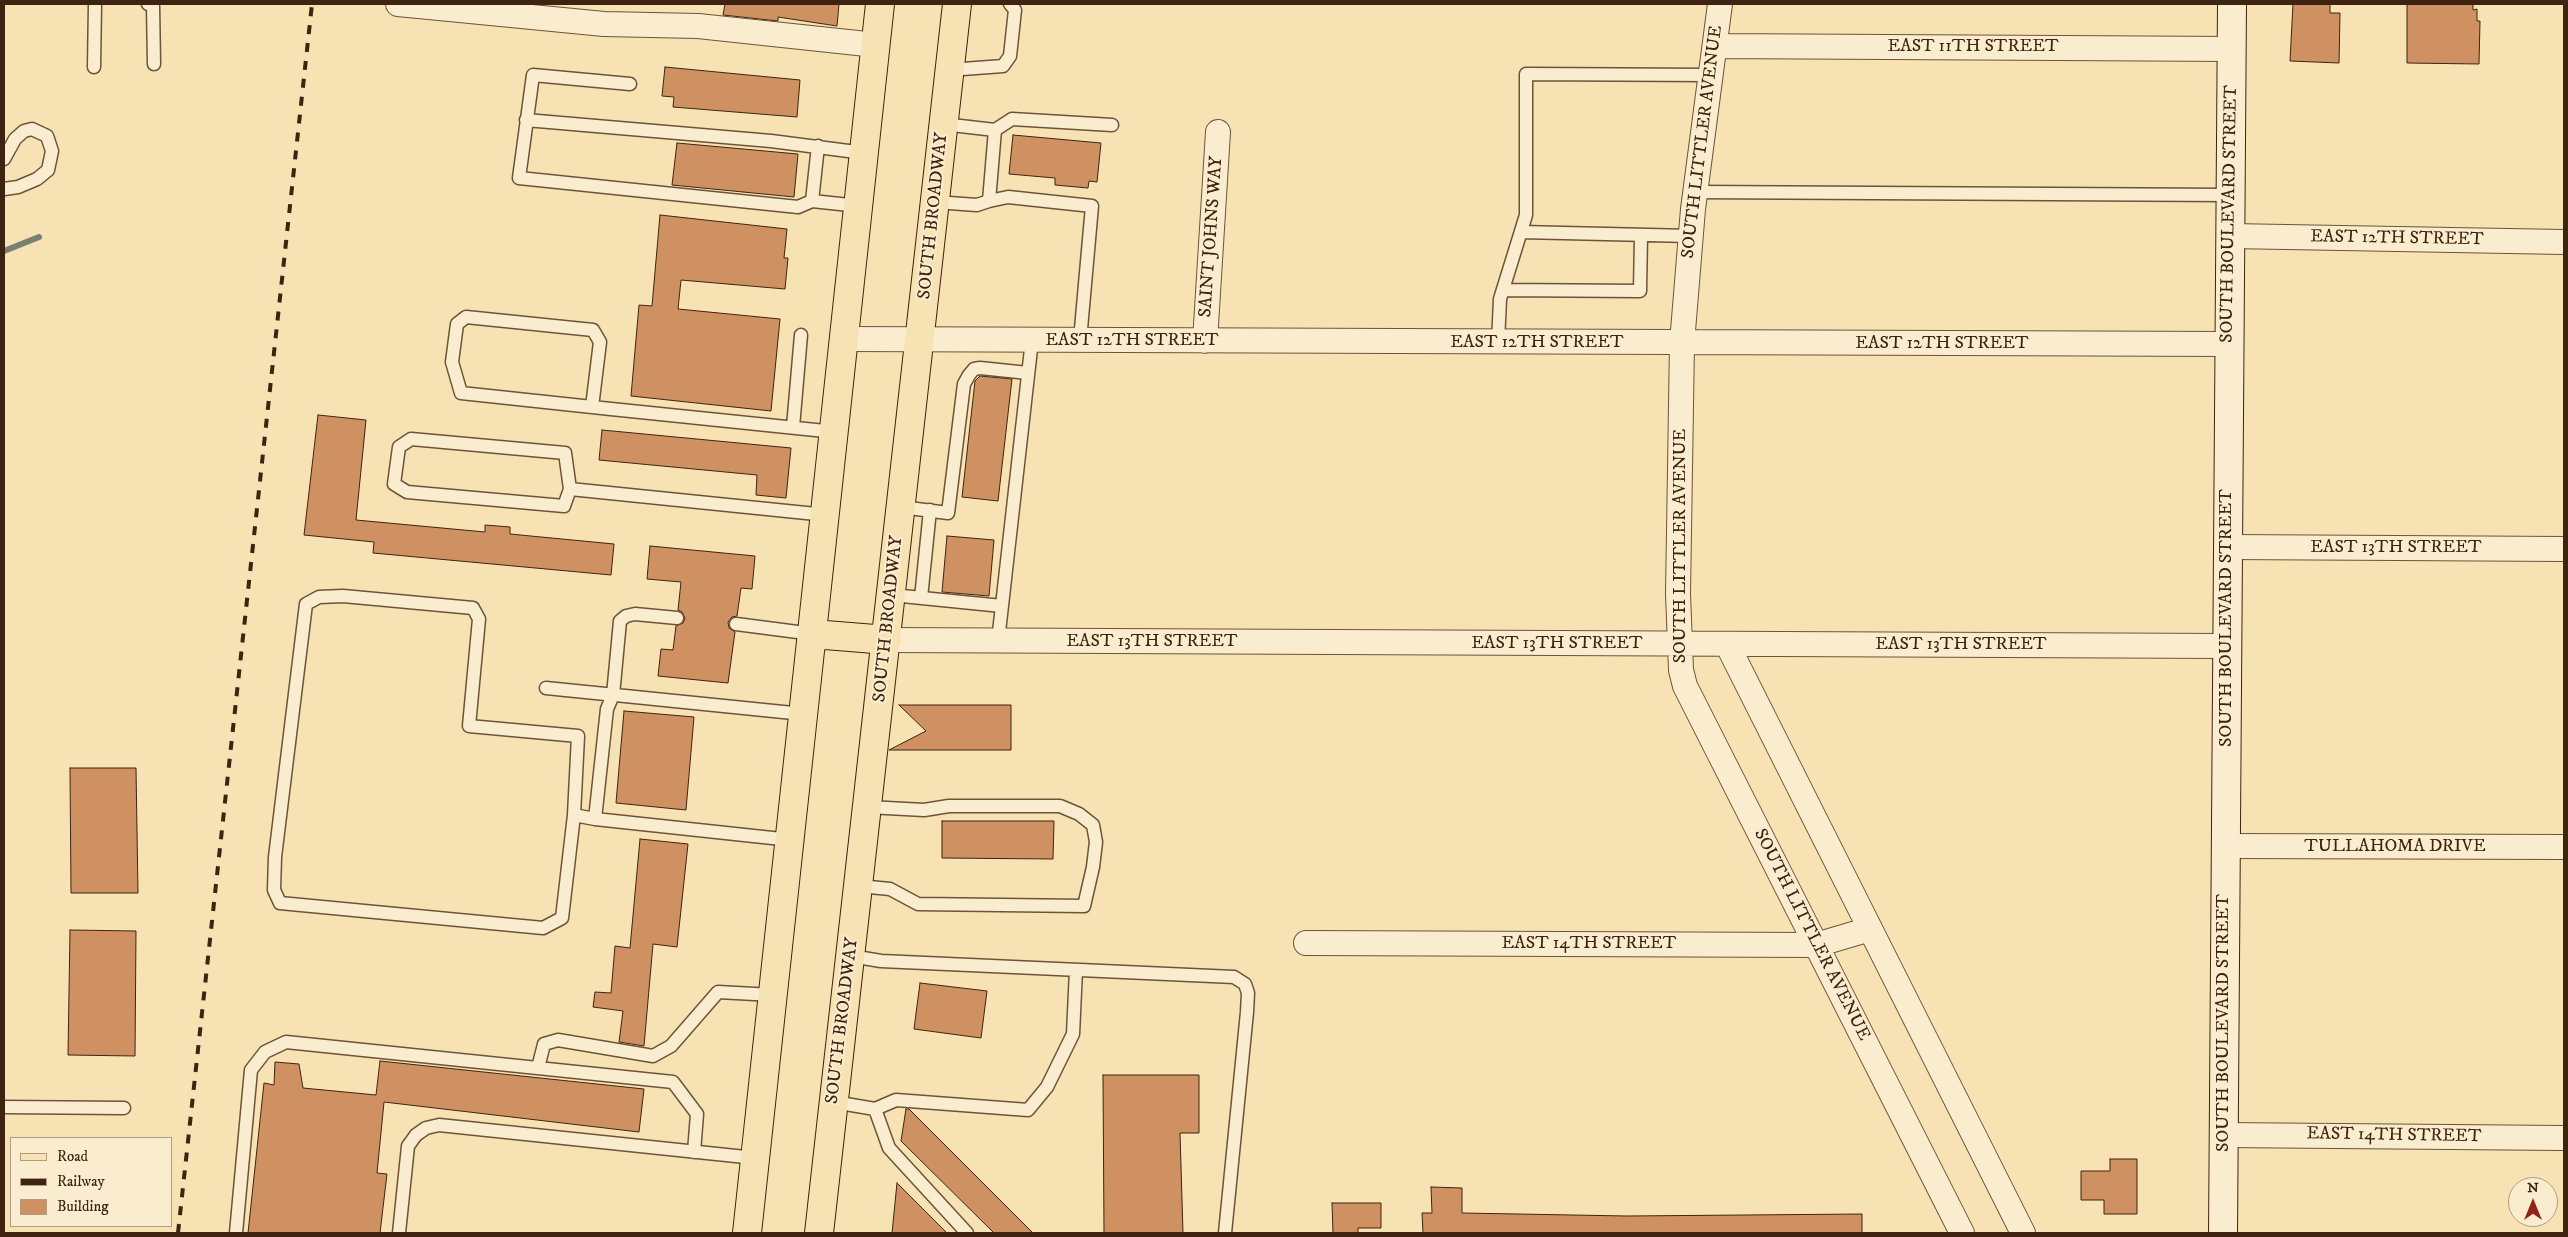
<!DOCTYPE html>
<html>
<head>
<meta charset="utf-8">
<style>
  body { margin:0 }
  #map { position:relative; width:2568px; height:1237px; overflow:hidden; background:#f7e2b4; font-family:"IM FELL DW Pica",serif }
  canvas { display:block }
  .frame { position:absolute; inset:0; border:5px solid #3e2410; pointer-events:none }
  .legend { position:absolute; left:10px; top:1137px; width:162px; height:90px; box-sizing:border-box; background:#faecce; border:1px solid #af9c82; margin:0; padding:6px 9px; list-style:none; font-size:15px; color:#3e2410 }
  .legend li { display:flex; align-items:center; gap:10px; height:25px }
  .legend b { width:25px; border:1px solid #af9c82 }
  .north { position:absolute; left:2508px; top:1177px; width:50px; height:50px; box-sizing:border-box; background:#faecce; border:1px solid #af9c82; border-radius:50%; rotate:0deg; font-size:14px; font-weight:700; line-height:20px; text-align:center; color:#3e2410 }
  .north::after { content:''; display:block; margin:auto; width:18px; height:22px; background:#8f2418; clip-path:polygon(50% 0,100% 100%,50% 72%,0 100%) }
</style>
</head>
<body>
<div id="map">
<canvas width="2568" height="1237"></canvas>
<div class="frame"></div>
<ul class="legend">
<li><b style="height:6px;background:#f7e2b4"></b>Road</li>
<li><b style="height:6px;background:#3e2410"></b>Railway</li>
<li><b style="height:14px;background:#cf9062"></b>Building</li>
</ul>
<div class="north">N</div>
</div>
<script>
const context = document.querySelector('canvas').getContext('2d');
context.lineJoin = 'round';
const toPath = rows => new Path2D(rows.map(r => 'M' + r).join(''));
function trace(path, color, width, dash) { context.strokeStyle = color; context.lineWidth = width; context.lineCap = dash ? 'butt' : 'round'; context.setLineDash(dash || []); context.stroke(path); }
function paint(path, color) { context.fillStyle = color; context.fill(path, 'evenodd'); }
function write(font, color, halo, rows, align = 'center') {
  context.font = font + ' "IM FELL DW Pica",serif'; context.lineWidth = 4; context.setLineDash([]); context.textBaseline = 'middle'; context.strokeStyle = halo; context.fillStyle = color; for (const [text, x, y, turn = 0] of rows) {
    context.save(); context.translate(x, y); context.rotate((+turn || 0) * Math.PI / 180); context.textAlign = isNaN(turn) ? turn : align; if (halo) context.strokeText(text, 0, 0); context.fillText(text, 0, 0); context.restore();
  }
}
trace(toPath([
  [4,251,39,237]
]), '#788072', 6);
const building = toPath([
  [725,4,839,4,837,26,778,17,778,21,723,15,725,4],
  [2293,4,2330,4,2330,13,2340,13,2339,63,2290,61,2293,4],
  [2407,4,2473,4,2473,10,2477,9,2477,21,2480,21,2479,64,2407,63,2407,4],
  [665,67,800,80,797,117,673,107,674,97,662,96,665,67],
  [1013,135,1101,143,1097,182,1089,181,1088,188,1055,185,1055,178,1009,174,1013,135],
  [677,143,798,154,794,197,672,185,677,143],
  [660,215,787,229,784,258,788,258,785,289,681,280,678,309,780,319,771,411,631,396,639,305,652,306,660,215],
  [980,376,1012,379,998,501,962,497,975,381,980,376],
  [318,415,366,420,356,520,485,532,485,525,510,527,510,534,614,544,611,575,373,553,374,542,304,535,318,415],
  [602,430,791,448,786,498,756,495,757,475,599,460,602,430],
  [947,536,994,540,989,596,942,592,947,536],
  [650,546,755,556,752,589,741,588,737,616,732,617,728,622,729,628,735,632,728,683,658,676,661,649,673,650,676,626,683,623,685,618,682,612,678,610,681,582,647,579,650,546],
  [899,705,1011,705,1011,750,889,750,926,731,899,705],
  [624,711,694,717,686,810,616,803,624,711],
  [70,768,136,768,138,893,71,893,70,768],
  [942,821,1054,821,1053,859,942,858,942,821],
  [640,839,688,844,677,947,653,944,644,1046,619,1042,623,1011,593,1007,595,992,611,993,615,946,630,948,640,839],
  [70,930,136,931,135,1056,68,1055,70,930],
  [920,983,987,991,981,1038,914,1029,920,983],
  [380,1061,644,1089,639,1132,384,1102,377,1173,387,1174,380,1233,248,1233,264,1083,274,1085,275,1062,299,1064,303,1088,376,1095,380,1061],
  [1103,1075,1199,1075,1199,1133,1180,1133,1183,1233,1104,1233,1103,1075],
  [906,1109,909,1109,1033,1233,994,1233,901,1141,906,1109],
  [2110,1159,2137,1159,2137,1214,2104,1214,2104,1200,2081,1200,2081,1171,2110,1171,2110,1159],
  [897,1183,947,1233,892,1233,897,1183],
  [1431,1187,1462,1188,1462,1213,1627,1216,1862,1214,1862,1233,1423,1233,1422,1213,1432,1213,1431,1187],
  [1332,1203,1381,1203,1381,1228,1358,1228,1358,1233,1333,1233,1332,1203]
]);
paint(building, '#cf9062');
trace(building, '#3e2410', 1);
const lane = toPath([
  [148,4,153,6,154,64],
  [94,67,95,4],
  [949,70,1003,66,1010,56,1015,10,1010,4],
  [630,84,533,75,519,178,798,207,812,201],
  [526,120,771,141,864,153],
  [995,130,1012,119,1112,125],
  [818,146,812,201,859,206],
  [4,159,15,139,24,131,32,129,47,136,52,151,48,170,37,179,18,187,4,189],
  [1696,192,2230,195],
  [989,201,1008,197,1092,206,1080,340],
  [935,202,977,205,989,201,995,130,943,124],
  [1521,232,1691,236],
  [1503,290,1640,291,1641,235],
  [1498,342,1500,299,1526,215,1526,74,1711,75],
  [592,407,600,342,593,330,466,317,457,324,452,362,461,393,611,409,835,432],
  [793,427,801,335],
  [570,489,565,453,411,439,399,447,394,484,407,492,564,506,570,489,826,515],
  [901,507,948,513,964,384,969,375,974,369,980,368,1028,373],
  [892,595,1002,606],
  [921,598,930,510],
  [736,624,813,634],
  [998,641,1032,340],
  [546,688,803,714],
  [574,815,562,918,543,928,280,903,274,890,275,857,306,604,319,597,343,596,473,608,479,619,469,726,578,736,574,815,595,819,791,840],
  [595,819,607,709,613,695,620,621,626,616,635,614,677,618],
  [859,886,890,889,918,904,1084,906,1093,867,1096,842,1093,825,1079,814,1060,806,949,806,924,810,868,807],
  [851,956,881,961,1234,977,1245,984,1248,993,1247,1012,1225,1233],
  [538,1068,544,1044,558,1040,653,1056,671,1046,718,992,773,995],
  [834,1102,875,1109,896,1100,1028,1110,1047,1087,1073,1034,1076,970],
  [4,1107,124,1108],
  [875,1109,889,1148,967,1233],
  [236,1233,251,1070,265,1052,286,1042,673,1082,697,1114,694,1152],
  [399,1233,408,1146,416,1135,426,1128,439,1125,755,1158]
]);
const street = toPath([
  [398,4,604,24,698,26,876,45],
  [1720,4,1693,209,1682,343,1678,594,1681,670,1685,686,1962,1233],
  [1715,46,2232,49],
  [2230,236,2564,242],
  [845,339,2228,344],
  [1205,341,1218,132],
  [2227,547,2564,549],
  [887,640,2226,646],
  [1727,644,2023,1233],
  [2225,846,2564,847],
  [1306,943,1816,945,1870,929],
  [2223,1135,2564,1138]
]);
const secondary = toPath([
  [2223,1233,2232,4]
]);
const primary = toPath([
  [813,634,887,640],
  [747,1233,880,4],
  [819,1233,957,4]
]);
trace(lane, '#6c5439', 15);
trace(street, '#6c5439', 26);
trace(secondary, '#3e2410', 30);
trace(primary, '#3e2410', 30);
trace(lane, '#faecce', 12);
trace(street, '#faecce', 24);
trace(secondary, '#faecce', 28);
trace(primary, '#f7e2b4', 28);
trace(toPath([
  [178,1233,312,4]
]), '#3e2410', 4, [9, 9]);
write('18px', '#3e2410', '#faecce', [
  ["EAST 11TH STREET",1973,47],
  ["SOUTH LITTLER AVENUE",1703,142,-83],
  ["SOUTH BOULEVARD STREET",2230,214,-89],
  ["SOUTH BROADWAY",934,216,-84],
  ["SAINT JOHNS WAY",1212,237,-86],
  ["EAST 12TH STREET",2397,239,1],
  ["EAST 12TH STREET",1132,341],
  ["EAST 12TH STREET",1537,343],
  ["EAST 12TH STREET",1942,344],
  ["SOUTH LITTLER AVENUE",1681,546,-90],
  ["EAST 13TH STREET",2396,548],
  ["SOUTH BOULEVARD STREET",2227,618,-90],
  ["SOUTH BROADWAY",889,619,-84],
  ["EAST 13TH STREET",1152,642],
  ["EAST 13TH STREET",1557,644],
  ["EAST 13TH STREET",1961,645],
  ["TULLAHOMA DRIVE",2395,847],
  ["SOUTH LITTLER AVENUE",1811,935,63],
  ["EAST 14TH STREET",1589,944],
  ["SOUTH BROADWAY",843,1021,-83],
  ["SOUTH BOULEVARD STREET",2224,1023,-90],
  ["EAST 14TH STREET",2394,1136,1]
]);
</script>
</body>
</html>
